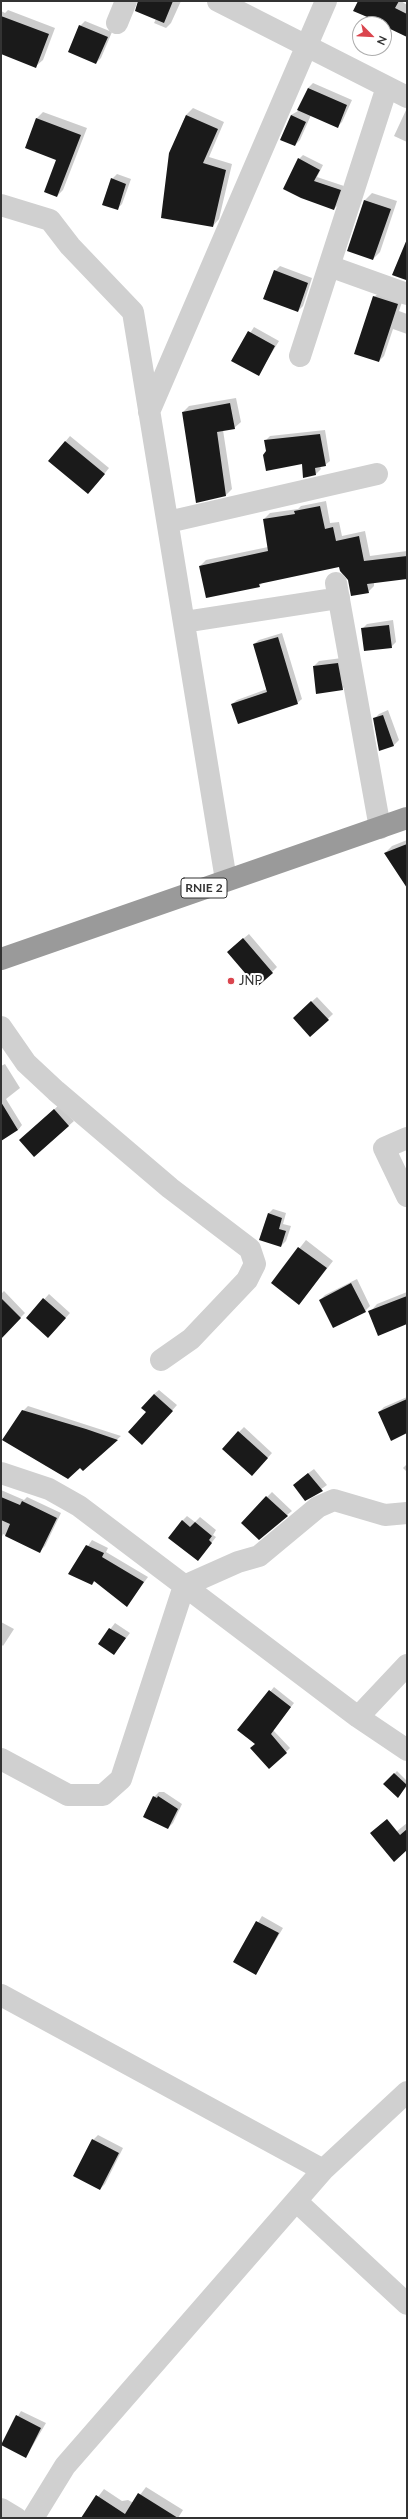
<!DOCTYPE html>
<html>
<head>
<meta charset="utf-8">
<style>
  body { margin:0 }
  #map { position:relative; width:408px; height:2519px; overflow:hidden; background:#fff; font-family:Lato,sans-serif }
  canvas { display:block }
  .frame { position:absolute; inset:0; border:2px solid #333; pointer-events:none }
  .north { position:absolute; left:352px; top:16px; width:40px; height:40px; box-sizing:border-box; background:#fff; border:1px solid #adadad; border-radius:50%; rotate:114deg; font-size:11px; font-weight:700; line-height:16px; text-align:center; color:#333 }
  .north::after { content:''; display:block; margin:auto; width:14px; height:18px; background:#da454e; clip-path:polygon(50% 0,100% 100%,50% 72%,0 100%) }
</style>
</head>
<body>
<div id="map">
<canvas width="408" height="2519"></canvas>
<div class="frame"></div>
<div class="north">N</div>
</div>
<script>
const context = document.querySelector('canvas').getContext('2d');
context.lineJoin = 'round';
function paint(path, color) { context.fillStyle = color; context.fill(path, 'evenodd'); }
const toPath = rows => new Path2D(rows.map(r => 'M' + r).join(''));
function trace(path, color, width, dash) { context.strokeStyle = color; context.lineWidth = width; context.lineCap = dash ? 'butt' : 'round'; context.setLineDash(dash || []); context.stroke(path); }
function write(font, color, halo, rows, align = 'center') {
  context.font = font + ' Lato,sans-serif'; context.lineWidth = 4; context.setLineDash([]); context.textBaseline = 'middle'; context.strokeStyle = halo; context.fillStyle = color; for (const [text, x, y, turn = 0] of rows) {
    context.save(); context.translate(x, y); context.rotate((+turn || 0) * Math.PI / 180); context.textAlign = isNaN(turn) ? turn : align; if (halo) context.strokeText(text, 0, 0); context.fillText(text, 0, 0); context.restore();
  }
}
paint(toPath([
  [142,1,181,1,171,23,166,28,154,23,156,19],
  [359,1,401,1,407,5,407,36,355,11],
  [8,10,55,28,43,60,36,66,1,53,1,11,5,13],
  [85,21,112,32,101,58,96,63,80,26],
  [313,83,352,100,342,122,337,127,311,115,300,140,295,145,291,115,298,111,308,88],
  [193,108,224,122,209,157,232,164,219,219,213,226,170,153,186,115],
  [407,108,407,142,394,136],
  [43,112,87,128,63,190,57,196,57,159,36,119],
  [303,155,323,165,317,177,344,186,338,205,334,209,301,197,299,159],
  [117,174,131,179,122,204,117,209,112,179],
  [372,193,397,201,380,252,373,259,348,250,365,200],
  [280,266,312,278,303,306,298,311,275,271],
  [380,292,403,299,399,311,407,314,407,334,393,329,384,356,379,361,374,297],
  [254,327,279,341,258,375,233,360],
  [236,398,241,422,234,428,223,430,232,489,226,495,197,502,183,412,189,406],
  [325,430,330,461,325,465,320,466,321,469,316,474,303,463,268,452,265,441,270,436],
  [70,436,109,468,93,488,49,461],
  [326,501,330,523,339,522,342,536,365,531,370,556,407,551,407,578,374,582,374,586,368,592,349,580,340,565,263,582,259,586,200,566,206,560,268,547,264,519,270,513,298,509,301,506],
  [393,620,396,642,391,647,362,629,367,624],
  [282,633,302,699,297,703,232,704,237,700,267,689,254,644,259,640],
  [342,658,347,684,342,689,314,666,319,661],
  [388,710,399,740,394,745,380,749,374,719,379,714],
  [407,840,407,887,385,853,392,846],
  [249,934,277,967,272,972,233,947],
  [317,997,333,1014,310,1036,299,1013],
  [5,1064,20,1088,6,1099,22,1125,18,1130,1,1136,1,1066],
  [59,1105,74,1121,35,1156,26,1135],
  [273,1209,286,1213,283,1224,291,1226,286,1241,281,1246,268,1214],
  [306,1240,333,1261,299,1304,272,1283],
  [357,1279,370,1306,365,1311,320,1300,325,1295],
  [4,1291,25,1313,1,1337,1,1294],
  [407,1292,407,1323,370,1312,377,1304],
  [49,1294,70,1313,53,1332,27,1318],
  [159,1390,177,1405,147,1439,147,1412,154,1394],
  [407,1397,407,1432,379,1412,384,1407],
  [28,1406,121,1436,83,1470,23,1411],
  [244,1427,272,1453,257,1470,239,1432],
  [407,1464,407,1472,403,1468],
  [314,1469,327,1485,306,1500,299,1480],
  [1,1490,24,1500,27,1497,61,1513,45,1546,40,1551,3,1534,1,1539],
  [272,1492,292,1511,287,1515,267,1497],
  [187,1516,195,1522,200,1517,216,1530,213,1535,216,1537,202,1555,182,1521],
  [92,1540,108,1548,106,1552,148,1577,127,1605,95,1581,92,1584,70,1573],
  [1,1622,14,1629,3,1646,1,1644],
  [115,1623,130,1633,114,1654,99,1644],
  [274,1687,294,1703,273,1730,290,1748,270,1768,256,1743,239,1730],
  [397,1771,407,1781,407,1786,398,1796,385,1784],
  [159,1792,164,1792,182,1804,173,1823,168,1828,154,1797],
  [407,1823,407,1846,386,1840],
  [262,1916,283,1928,256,1973,234,1962],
  [98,2135,123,2148,105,2184,100,2189,93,2140],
  [21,2411,46,2423,26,2457,2,2444],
  [146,2487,183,2510,178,2518,82,2518,104,2489,122,2501,128,2500,134,2503]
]), '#0003');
paint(toPath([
  [138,1,173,1,164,23,135,11],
  [358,1,399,1,395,8,407,14,407,37,384,26,384,24,353,11],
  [1,16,49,34,36,68,1,54],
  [79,25,108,37,96,64,68,52],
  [308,88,347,105,338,128,297,110],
  [186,115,218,129,203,163,226,170,213,227,161,218,169,153],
  [291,115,306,122,295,146,280,140],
  [36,118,81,135,57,197,44,192,56,160,25,148],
  [298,158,320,170,314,181,341,190,334,210,301,198,283,189],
  [111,178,126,184,118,210,102,205],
  [364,200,391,209,373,260,347,251],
  [407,239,407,277,406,280,392,275],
  [274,270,308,283,298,312,263,299],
  [373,296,398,304,379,362,354,354],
  [248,331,275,346,259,376,231,361],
  [230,403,235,429,217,432,226,496,196,503,182,412],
  [320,434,326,466,315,468,316,475,303,478,302,464,266,471,263,455,266,451,264,440],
  [65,441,105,474,88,494,48,461],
  [320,506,325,529,333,527,336,541,359,536,364,561,407,556,407,579,367,584,369,593,351,596,348,580,340,571,339,567,259,584,260,587,206,598,199,566,268,551,263,519,295,514,294,511],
  [389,625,392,648,364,651,361,628],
  [278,637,298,704,238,724,231,704,267,692,253,644],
  [338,663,343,690,316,694,313,666],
  [383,715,394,746,379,751,373,718],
  [407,844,407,888,384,853],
  [243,938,273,973,257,987,227,952],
  [311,1001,329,1020,310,1037,293,1018],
  [1,1102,18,1130,1,1141],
  [54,1109,69,1126,34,1157,19,1140],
  [268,1213,282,1218,279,1229,286,1231,281,1247,259,1240],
  [298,1247,327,1268,299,1305,271,1283],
  [351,1283,366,1312,333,1328,319,1300],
  [407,1296,407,1324,378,1336,368,1311],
  [1,1298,21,1318,1,1339],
  [43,1298,66,1318,48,1338,26,1318],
  [154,1394,173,1411,142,1445,128,1432,146,1412,141,1408],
  [407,1399,407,1433,391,1441,378,1412],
  [22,1410,86,1429,118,1440,83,1471,80,1468,68,1479,2,1440],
  [238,1431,268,1458,252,1476,222,1449],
  [308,1473,323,1491,305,1501,293,1485],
  [266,1496,288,1516,259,1540,241,1523],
  [1,1497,20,1505,22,1501,57,1518,40,1553,5,1536,10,1524,1,1520],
  [182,1520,190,1527,195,1522,212,1536,209,1540,212,1543,198,1561,168,1538],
  [86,1545,104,1553,102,1557,144,1582,127,1607,94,1581,92,1585,68,1574],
  [109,1628,126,1638,114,1655,98,1644],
  [269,1690,291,1707,271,1734,287,1753,269,1769,250,1748,255,1744,237,1730],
  [394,1773,407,1785,398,1798,383,1784],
  [153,1796,157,1798,158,1796,178,1809,168,1829,143,1817],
  [387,1819,400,1835,407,1829,407,1850,394,1862,370,1833],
  [256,1921,279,1933,256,1975,233,1962],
  [92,2139,119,2153,100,2190,73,2176],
  [16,2415,41,2428,26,2458,1,2445],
  [138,2493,178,2518,81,2518,96,2495,125,2514]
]), '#1a1a1a');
trace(toPath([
  [218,1,407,97],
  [117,23,126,1],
  [1,205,50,220,70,246,133,312,226,880],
  [329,266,407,294],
  [300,356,387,87],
  [149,412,326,1],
  [168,522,377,474],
  [336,583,380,828],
  [184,622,339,598],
  [1,1027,26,1063,56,1091,170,1188,250,1249,255,1264,247,1280,191,1339,161,1360],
  [407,1138,384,1148,407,1196],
  [1,1473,49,1489,79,1506,358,1717,407,1750],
  [358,1717,407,1665],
  [1,1759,68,1795,103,1795,121,1779,184,1586,238,1562,259,1556,318,1507,334,1500,385,1515,407,1513],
  [1,1995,323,2170],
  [296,2201,407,2304],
  [1,2509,16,2518],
  [33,2518,65,2466,323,2170,407,2092]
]), '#d0d0d0', 22);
trace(toPath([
  [1,959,407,818]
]), '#9a9a9a', 22);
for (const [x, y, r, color] of [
  [231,981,4,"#da454e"]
]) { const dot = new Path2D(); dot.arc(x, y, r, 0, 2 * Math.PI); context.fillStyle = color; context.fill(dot); trace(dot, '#fff', 1.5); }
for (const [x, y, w] of [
  [204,888,46]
]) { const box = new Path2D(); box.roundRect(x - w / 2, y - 10, w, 20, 3); context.fillStyle = '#fff'; context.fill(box); trace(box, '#333', 1); }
write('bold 12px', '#333', null, [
  ["RNIE 2",204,888]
]);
write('13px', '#333', '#fff', [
  ["JNP",239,981]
], 'left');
</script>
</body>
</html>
